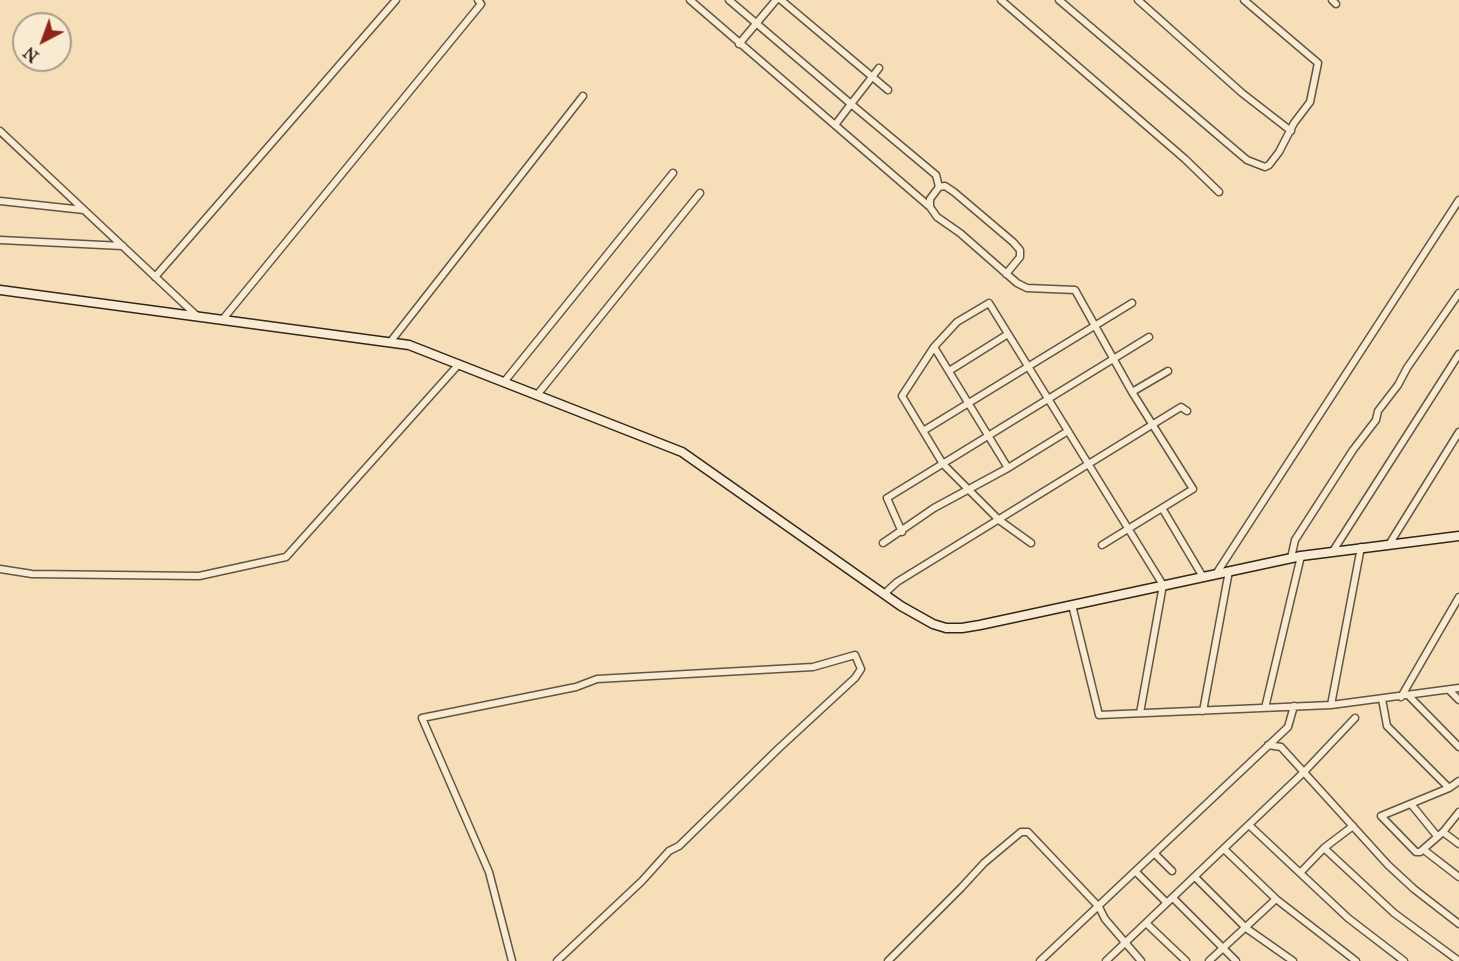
<!DOCTYPE html>
<html>
<head>
<meta charset="utf-8">
<style>
  body { margin:0 }
  #map { position:relative; width:1459px; height:961px; overflow:hidden; background:#f6deb9; font-family:"IM FELL Great Primer",serif }
  canvas { display:block }
  .north { position:absolute; left:12px; top:12px; width:60px; height:60px; box-sizing:border-box; background:#f9ead2; border:2px solid #a99c89; border-radius:50%; rotate:221deg; font-size:16px; font-weight:700; line-height:24px; text-align:center; color:#32271c }
  .north::after { content:''; display:block; margin:auto; width:21px; height:27px; background:#8f2418; clip-path:polygon(50% 0,100% 100%,50% 72%,0 100%) }
</style>
</head>
<body>
<div id="map">
<canvas width="1459" height="961"></canvas>
<div class="north">N</div>
</div>
<script>
const context = document.querySelector('canvas').getContext('2d');
context.lineJoin = 'round';
const toPath = rows => new Path2D(rows.map(r => 'M' + r).join(''));
function trace(path, color, width, dash) { context.strokeStyle = color; context.lineWidth = width; context.lineCap = dash ? 'butt' : 'round'; context.setLineDash(dash || []); context.stroke(path); }
const street = toPath([
  [690,0,930,207],
  [729,0,851,104,835,125],
  [781,0,888,90],
  [1001,0,1185,159,1219,192],
  [1059,0,1247,160,1265,167,1269,165,1279,152,1294,123,1310,102,1318,63,1244,0],
  [1138,0,1242,93,1291,131],
  [1332,0,1336,4],
  [739,44,776,0],
  [879,68,851,104,936,175,939,187,930,199,930,207,937,217,960,233,1017,283,1027,288,1075,290,1132,392,1193,489,1102,545],
  [0,131,197,316],
  [939,187,945,186,954,192,1013,242,1020,250,1020,257,1006,274],
  [0,201,84,210],
  [0,240,123,246],
  [155,277,396,0],
  [223,319,481,4,478,0],
  [391,341,583,96],
  [934,347,1008,468],
  [949,371,1008,334],
  [504,382,673,173],
  [1132,392,1168,371],
  [537,395,700,193],
  [923,431,1132,303],
  [1162,508,1203,577],
  [902,532,887,498,1149,337],
  [883,543,934,508,1008,468,1068,431],
  [1031,543,999,520,943,464,902,396,934,347,957,322,989,303,1163,585,1140,713],
  [1390,543,1459,432],
  [1333,551,1459,354],
  [1291,558,1295,540,1353,450,1376,420,1378,411,1398,385,1407,368,1459,293],
  [0,569,32,574,199,576,286,557,459,364],
  [1216,574,1459,200],
  [884,594,897,582,1181,407,1187,411],
  [1072,605,1099,715,1331,705,1459,688],
  [1449,690,1459,700],
  [1409,696,1459,747],
  [1401,697,1459,597],
  [1382,699,1387,726,1449,788],
  [1331,705,1361,547],
  [1265,708,1301,556],
  [1203,711,1229,571],
  [1268,745,1281,747,1388,865,1414,889,1459,924],
  [1459,781,1449,788,1381,816,1416,852,1420,852,1443,832,1459,812],
  [1411,804,1437,836],
  [1249,825,1348,918,1404,961],
  [1443,832,1459,844],
  [1324,848,1394,913,1459,961],
  [1224,849,1276,899,1356,961],
  [1424,850,1459,877],
  [1155,854,1172,871],
  [1136,872,1167,903],
  [1300,873,1324,848,1353,826],
  [1195,877,1246,928,1293,961],
  [1173,898,1236,961],
  [1146,923,1186,961],
  [512,961,489,872,422,718,576,687,597,679,813,667,855,655,861,669,855,678,778,749,679,846,669,851,642,881,557,961],
  [888,961,961,888,984,863,1021,832,1028,832,1099,907,1105,919,1141,961],
  [1040,961,1288,727,1294,706],
  [1106,961,1304,772,1355,718],
  [1209,961,1276,899]
]);
const secondary = toPath([
  [0,290,409,345,682,452,901,606,933,624,946,628,962,628,980,625,1301,556,1459,536]
]);
trace(street, '#635543', 9);
trace(secondary, '#32271c', 11);
trace(street, '#f9ead2', 6);
trace(secondary, '#f9ead2', 8);
</script>
</body>
</html>
